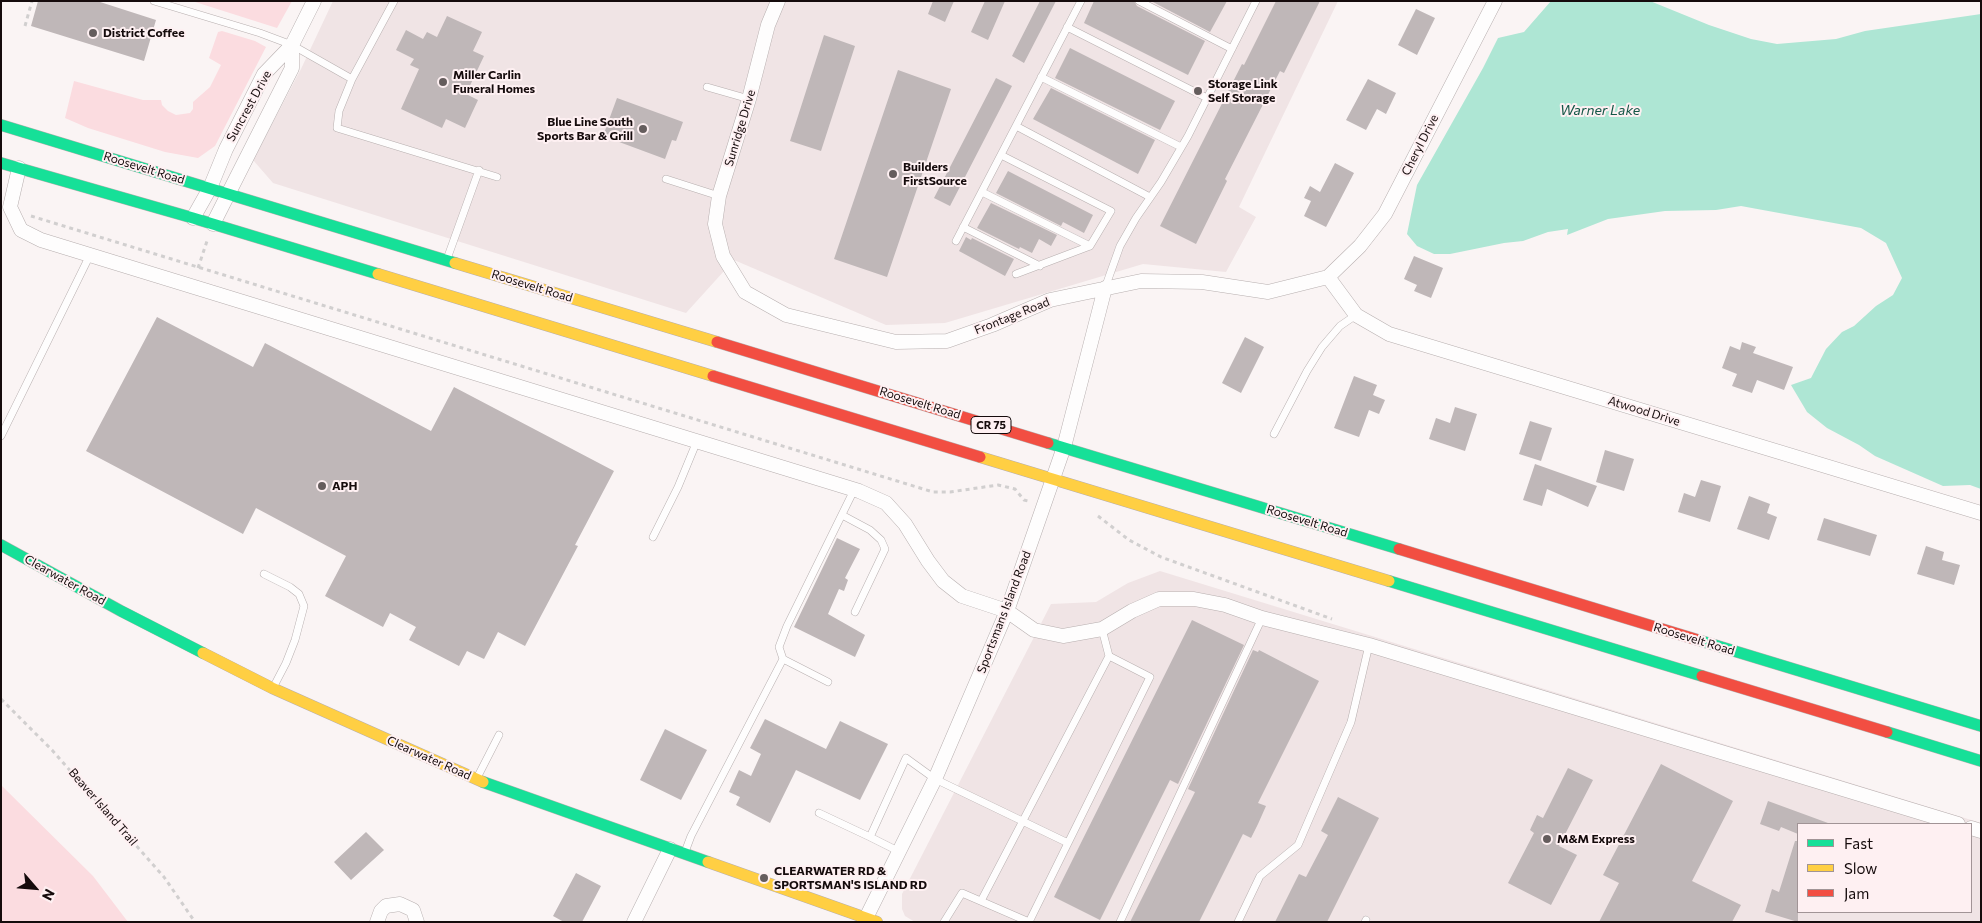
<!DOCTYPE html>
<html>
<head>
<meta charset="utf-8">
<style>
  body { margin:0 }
  #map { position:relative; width:1982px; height:923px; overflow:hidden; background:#faf4f4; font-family:Commissioner,sans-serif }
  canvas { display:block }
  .frame { position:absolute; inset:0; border:2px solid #150b0c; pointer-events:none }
  .legend { position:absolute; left:1797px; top:823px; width:175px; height:90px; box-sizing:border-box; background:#fef0f2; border:1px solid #a19496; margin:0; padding:6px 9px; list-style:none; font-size:15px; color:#150b0c }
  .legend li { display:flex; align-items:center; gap:10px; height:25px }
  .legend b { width:25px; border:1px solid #a19496 }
  .north { position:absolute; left:10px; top:863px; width:50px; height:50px; -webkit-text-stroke:4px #fef0f2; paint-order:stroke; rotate:117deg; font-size:14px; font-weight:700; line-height:20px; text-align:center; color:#150b0c }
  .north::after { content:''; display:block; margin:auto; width:18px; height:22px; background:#150b0c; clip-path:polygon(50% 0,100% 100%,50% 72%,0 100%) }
</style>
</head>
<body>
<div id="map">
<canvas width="1982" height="923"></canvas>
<div class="frame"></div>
<ul class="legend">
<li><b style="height:6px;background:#16e098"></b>Fast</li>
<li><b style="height:6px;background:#ffcf43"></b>Slow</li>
<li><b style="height:6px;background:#f24e42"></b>Jam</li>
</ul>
<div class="north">N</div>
</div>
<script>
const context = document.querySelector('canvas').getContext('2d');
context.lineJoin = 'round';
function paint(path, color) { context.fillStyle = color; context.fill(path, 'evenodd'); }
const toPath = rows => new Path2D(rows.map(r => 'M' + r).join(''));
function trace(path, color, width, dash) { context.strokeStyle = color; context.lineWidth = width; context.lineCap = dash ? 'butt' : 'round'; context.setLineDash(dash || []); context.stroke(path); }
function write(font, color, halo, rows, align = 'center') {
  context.font = font + ' Commissioner,sans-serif'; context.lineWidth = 4; context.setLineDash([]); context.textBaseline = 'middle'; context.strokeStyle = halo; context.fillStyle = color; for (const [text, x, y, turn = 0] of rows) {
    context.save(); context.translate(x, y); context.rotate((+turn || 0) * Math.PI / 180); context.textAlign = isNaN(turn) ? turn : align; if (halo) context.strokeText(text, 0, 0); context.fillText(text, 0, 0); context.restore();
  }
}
paint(toPath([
  [333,1,1338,1,1239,207,1256,217,1226,272,1143,264,945,323,886,325,734,260,686,313,273,183,253,160,301,69],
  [1160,571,1981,823,1981,922,915,922,905,916,902,909,902,894,1051,604,1096,602,1128,583],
  [1798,824,1971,824,1971,912,1798,912]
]), '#f0e4e5');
paint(toPath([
  [192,1,292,1,277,28],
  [222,31,255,41,266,47,215,146,198,158,165,152,88,128,65,118,74,81,143,100,161,100,162,105,168,111,176,115,190,113,193,109,193,102,210,87,221,65,209,58,218,32],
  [1,785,93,876,128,922,1,922]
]), '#fbdce0');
paint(toPath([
  [1551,1,1650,1,1709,25,1751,39,1777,44,1836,39,1865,31,1981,14,1981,489,1970,485,1943,486,1875,456,1859,445,1827,428,1807,412,1791,385,1811,378,1826,349,1842,332,1854,326,1876,306,1893,295,1902,278,1886,243,1861,228,1741,206,1716,210,1665,211,1608,219,1567,235,1568,229,1548,232,1523,241,1504,243,1450,254,1434,254,1417,246,1407,234,1417,185,1483,68,1498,38,1524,32]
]), '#aee6d4');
paint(toPath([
  [38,1,97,1,156,20,144,61,31,26],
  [933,1,954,1,945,22,928,14],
  [985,1,1005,1,988,40,971,32],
  [1040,1,1056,1,1024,63,1012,56],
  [1094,1,1134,1,1137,6,1205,41,1188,75,1084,23],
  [1151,1,1227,1,1210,32],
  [1276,1,1320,1,1284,73,1280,71,1225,179,1227,181,1196,244,1160,226,1242,64,1244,65],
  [1416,9,1435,18,1417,55,1398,45],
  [447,16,482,32,473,51,484,56,466,94,478,100,465,128,446,119,442,128,401,109,419,69,410,65,414,59,396,50,406,30,423,39,427,32,437,37],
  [824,35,855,46,821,151,790,141],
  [1070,48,1175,101,1160,130,1055,78],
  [898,70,951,89,887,277,834,259],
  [996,78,1012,86,950,206,934,198],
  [1368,79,1396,93,1386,114,1377,109,1366,130,1346,120],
  [1051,88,1155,140,1138,174,1033,119],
  [617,98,683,122,676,141,672,140,665,159,603,136],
  [1335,163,1354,173,1326,227,1304,216,1311,201,1304,198,1310,186,1320,192],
  [1008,171,1093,215,1084,233,1063,222,1061,226,996,193],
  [991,203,1057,235,1051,246,1039,239,1032,253,1020,247,1019,249,977,228],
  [966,237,971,240,972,238,1014,259,1005,276,959,251],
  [1414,256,1443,268,1431,298,1414,291,1417,285,1404,279],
  [157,317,253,367,265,343,431,431,454,387,614,471,575,545,578,546,525,646,498,632,484,659,467,651,459,666,409,640,416,627,390,613,383,627,325,596,346,556,256,508,243,534,86,451],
  [1245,337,1264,347,1241,393,1222,383],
  [1742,342,1756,347,1753,353,1793,367,1784,390,1757,380,1752,393,1732,386,1737,374,1722,368,1730,346,1740,350],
  [1354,376,1377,385,1373,395,1385,400,1379,414,1369,410,1359,437,1334,428],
  [1455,407,1477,414,1465,451,1429,439,1436,418,1450,423],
  [1530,421,1552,428,1541,461,1519,454],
  [1605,450,1634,459,1624,491,1596,482],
  [1535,464,1597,486,1588,507,1547,489,1542,506,1523,500],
  [1701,480,1721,486,1710,522,1678,512,1684,493,1695,497],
  [1749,496,1770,504,1767,513,1777,517,1769,540,1737,529],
  [1824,518,1877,535,1870,556,1817,540],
  [837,538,860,549,845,578,848,580,844,591,839,589,828,614,865,635,855,657,794,627],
  [1926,546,1944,552,1942,560,1960,565,1954,585,1917,574],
  [1192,620,1244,645,1178,784,1170,780,1100,920,1054,897],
  [1253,650,1258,652,1259,650,1319,681,1258,803,1266,806,1258,824,1251,838,1243,834,1199,922,1130,922,1195,792,1188,789],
  [765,719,826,749,840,721,888,744,860,800,796,770,770,823,736,805,740,797,729,792,739,770,751,776,761,754,750,748],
  [665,729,707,750,681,800,640,780],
  [1661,764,1733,801,1692,881,1741,905,1732,922,1599,922,1619,883,1603,875],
  [1568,768,1593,780,1559,846,1577,855,1551,905,1508,883,1534,833,1530,830,1537,815,1543,818],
  [1338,797,1379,818,1327,922,1275,922,1299,874,1306,877,1328,835,1321,831],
  [1768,801,1828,823,1827,824,1798,824,1798,834,1781,827,1779,831,1760,824],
  [366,832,384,850,351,880,334,862],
  [1795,841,1798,841,1798,922,1765,912,1772,889,1779,892],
  [576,873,601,886,582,922,564,922,553,916]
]), '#bfb7b8');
const lane = toPath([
  [154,1,260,33,292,45,352,79],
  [394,1,352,79,339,111,337,128,497,177],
  [1139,1,1232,49],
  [1067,27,1207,98],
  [1041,77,1181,147],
  [707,87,749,99],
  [1016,126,1150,197],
  [1001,155,1111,211,1090,246,1016,274],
  [666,179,719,196],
  [982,192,1090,246],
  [963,227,1040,266],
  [956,241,1081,1],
  [447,259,479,170],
  [1105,288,1120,246,1136,218,1161,182,1188,136,1256,1],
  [1274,434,1307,371,1322,347,1340,326,1356,315],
  [1,436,90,255],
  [842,515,870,530,881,540,885,549,855,612],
  [653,537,678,487,697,441],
  [264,574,290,587,299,594,304,606,295,640,286,663,274,686],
  [783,659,779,647,787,626,854,490],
  [477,778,499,735],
  [819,813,870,837,906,758,935,779,1068,843],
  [870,837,898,851],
  [685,852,691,836,783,659,828,682],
  [981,901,1109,656,1102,629],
  [944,922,962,893,1029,922],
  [1029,922,1150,677,1109,656],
  [1120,922,1262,618],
  [1238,922,1260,876,1298,845,1351,722,1369,645],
  [1365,922,1366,920]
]);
const street = toPath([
  [778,1,768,25,749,99,719,196,715,224,723,256,745,292,786,315,896,342,947,341,992,325,1050,300,1141,281,1202,282,1268,292,1328,277,1360,246,1385,214,1495,1],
  [19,168,10,207,21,230,41,240,859,491,886,503,905,524,928,561,943,581,962,596,1007,611,1034,630,1063,636,1102,629,1132,611,1159,599,1194,599,1225,605,1262,618,1369,645,1958,824],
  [193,218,210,188,226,149,264,74,292,45,314,1],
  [213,224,292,68,292,45],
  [1328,277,1356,315,1389,334,1981,513],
  [1971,828,1981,831],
  [377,922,381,911,386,906,400,904,413,910,417,922],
  [634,922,670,849],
  [864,922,935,779,1007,611,1064,447,1105,288]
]);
const fast = toPath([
  [1,125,455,263],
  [1,163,193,218,378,274],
  [1048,443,1399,549],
  [1,545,121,611,203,653],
  [1389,581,1702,676],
  [1698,640,1981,726],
  [1887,732,1981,761],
  [483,782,708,862]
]);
const slow = toPath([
  [455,263,717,342],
  [378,274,713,376],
  [980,457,1389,581],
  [203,653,272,688,483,782],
  [708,862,877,922]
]);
const jam = toPath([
  [717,342,1048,443],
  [713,376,980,457],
  [1399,549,1698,640],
  [1702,676,1887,732]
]);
trace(lane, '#b7afaf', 8);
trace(street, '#b7afaf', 15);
trace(fast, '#b7afaf', 12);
trace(slow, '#b7afaf', 12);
trace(jam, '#b7afaf', 12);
trace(toPath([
  [25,26,32,1],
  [31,216,933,492,950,492,998,485,1015,489,1024,500,1028,501],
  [198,268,207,241],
  [1098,516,1129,540,1161,557,1332,619],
  [1,699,52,750,164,877,195,922]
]), '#d1cfcf', 3, [4, 4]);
trace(lane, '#fefdfd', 7);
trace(street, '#fefdfd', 14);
trace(fast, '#16e098', 11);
trace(slow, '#ffcf43', 11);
trace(jam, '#f24e42', 11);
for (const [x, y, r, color] of [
  [93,33,5,"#655d5d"],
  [443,82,5,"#655d5d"],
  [1198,91,5,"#655d5d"],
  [643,129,5,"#655d5d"],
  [893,174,5,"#655d5d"],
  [322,486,5,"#655d5d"],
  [1547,839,5,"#655d5d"],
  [764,878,5,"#655d5d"]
]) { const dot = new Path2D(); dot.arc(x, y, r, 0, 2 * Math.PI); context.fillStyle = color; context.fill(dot); trace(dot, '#fef0f2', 2); }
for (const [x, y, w] of [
  [991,425,40]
]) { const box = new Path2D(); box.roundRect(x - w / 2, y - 8.5, w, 17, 4); context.fillStyle = '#fef0f2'; context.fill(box); trace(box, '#150b0c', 1); }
write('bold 11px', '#150b0c', null, [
  ["CR 75",991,425]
]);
write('bold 12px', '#150b0c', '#fef0f2', [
  ["District Coffee",103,33],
  ["Miller Carlin",453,75],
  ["Funeral Homes",453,89],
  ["Storage Link",1208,84],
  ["Self Storage",1208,98],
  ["Blue Line South",633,122,"right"],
  ["Sports Bar & Grill",633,136,"right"],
  ["Builders",903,167],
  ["FirstSource",903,181],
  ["APH",332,486],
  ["M&M Express",1557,839],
  ["CLEARWATER RD &",774,871],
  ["SPORTSMAN'S ISLAND RD",774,885]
], 'left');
write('12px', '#150b0c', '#fef0f2', [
  ["Suncrest Drive",249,106,-61],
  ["Sunridge Drive",740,128,-73],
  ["Cheryl Drive",1420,145,-63],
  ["Roosevelt Road",144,168,17],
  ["Roosevelt Road",532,286,17],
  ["Frontage Road",1012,316,-22],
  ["Roosevelt Road",920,403,17],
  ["Atwood Drive",1644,411,17],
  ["Roosevelt Road",1307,521,17],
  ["Clearwater Road",65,580,29],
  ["Sportsmans Island Road",1004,612,-69],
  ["Roosevelt Road",1694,639,17],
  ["Clearwater Road",429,758,24],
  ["Beaver Island Trail",103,807,49]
]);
write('italic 14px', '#145747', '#fef0f2', [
  ["Warner Lake",1600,110]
]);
</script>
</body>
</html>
